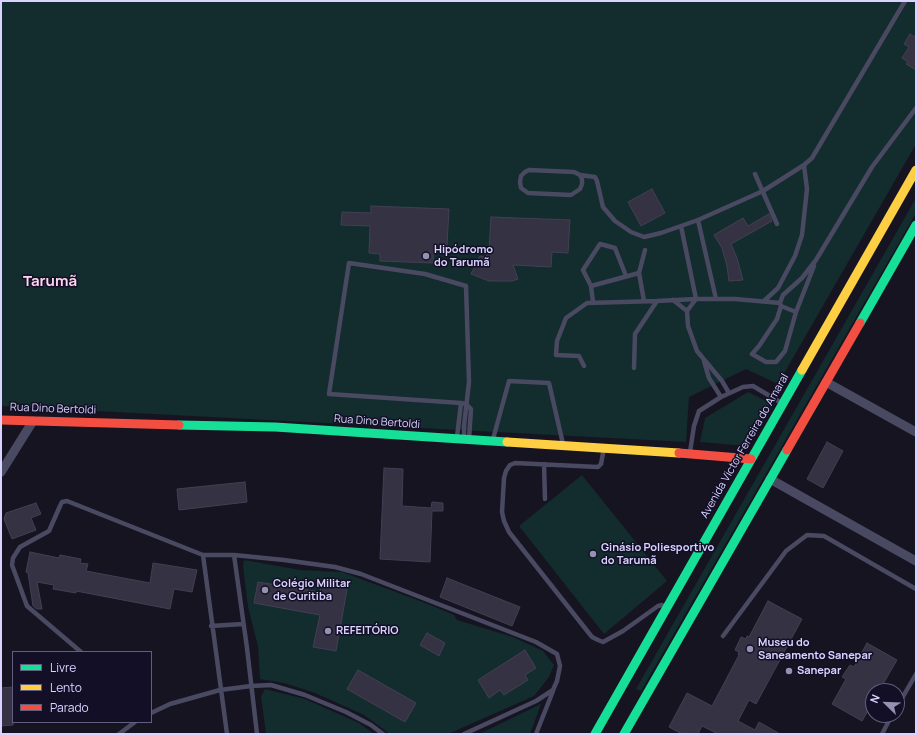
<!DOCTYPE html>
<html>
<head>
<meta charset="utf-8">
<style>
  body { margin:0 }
  #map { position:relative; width:917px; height:735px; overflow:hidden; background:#161421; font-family:Manrope,sans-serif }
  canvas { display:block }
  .frame { position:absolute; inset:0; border:2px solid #d9d4ff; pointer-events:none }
  .legend { position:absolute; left:12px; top:651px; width:140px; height:72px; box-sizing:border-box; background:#130f26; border:1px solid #625e7d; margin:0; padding:5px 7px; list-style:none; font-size:12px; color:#d9d4ff }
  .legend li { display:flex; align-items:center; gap:8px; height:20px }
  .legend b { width:20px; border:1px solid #625e7d }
  .north { position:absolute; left:865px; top:683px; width:40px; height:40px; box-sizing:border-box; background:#130f26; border:1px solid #625e7d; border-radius:50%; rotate:293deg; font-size:11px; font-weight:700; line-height:16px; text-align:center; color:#d9d4ff }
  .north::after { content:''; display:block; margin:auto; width:14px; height:18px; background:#9591b1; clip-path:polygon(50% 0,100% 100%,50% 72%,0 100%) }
</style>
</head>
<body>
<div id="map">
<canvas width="917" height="735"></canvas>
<div class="frame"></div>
<ul class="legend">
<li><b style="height:5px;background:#16e098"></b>Livre</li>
<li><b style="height:5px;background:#ffcf43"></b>Lento</li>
<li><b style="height:5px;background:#f24e42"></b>Parado</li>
</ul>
<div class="north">N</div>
</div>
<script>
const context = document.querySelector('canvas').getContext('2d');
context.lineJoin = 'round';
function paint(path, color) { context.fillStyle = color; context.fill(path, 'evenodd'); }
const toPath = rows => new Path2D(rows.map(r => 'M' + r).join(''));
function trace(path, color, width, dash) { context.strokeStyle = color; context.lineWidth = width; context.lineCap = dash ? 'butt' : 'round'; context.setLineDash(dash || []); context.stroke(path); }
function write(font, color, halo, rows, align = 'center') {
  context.font = font + ' Manrope,sans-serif'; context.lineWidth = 3; context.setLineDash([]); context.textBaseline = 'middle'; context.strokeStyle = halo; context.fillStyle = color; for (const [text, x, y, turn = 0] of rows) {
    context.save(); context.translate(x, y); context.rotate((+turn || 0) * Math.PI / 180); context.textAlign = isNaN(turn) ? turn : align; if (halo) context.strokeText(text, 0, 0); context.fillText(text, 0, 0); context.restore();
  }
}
paint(toPath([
  [1,1,916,1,916,144,778,384,746,369,689,397,686,442,1,406],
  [916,198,916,213,641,691,636,689],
  [748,392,774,405,747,446,700,442,705,418],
  [582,475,667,581,604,634,519,526],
  [244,560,300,570,342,572,428,604,454,615,457,620,513,637,543,651,554,665,549,677,534,696,448,734,390,734,364,715,315,693,284,683,260,679,258,646,248,607,243,566],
  [265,689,305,699,359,723,374,734,266,734,261,696],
  [541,704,530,734,479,734]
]), '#132c2d');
const building = toPath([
  [910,34,914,37,916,34,916,70,906,64,908,62,902,58,909,47,904,44,910,34],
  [652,189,665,213,641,226,628,202,652,189],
  [371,206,449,209,447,245,434,245,433,263,380,261,380,254,369,253,370,226,341,225,342,212,371,213,371,206],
  [769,214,772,221,731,244,737,258,743,280,729,281,727,266,722,248,714,235,743,218,748,226,769,214],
  [491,217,570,220,568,253,552,252,551,267,513,265,518,279,512,281,489,281,471,274,480,256,486,257,489,250,491,217],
  [827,442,843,451,823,488,807,479,827,442],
  [384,468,403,469,402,506,431,508,432,502,443,503,443,511,432,511,430,562,380,559,384,468],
  [245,482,247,502,179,510,177,489,245,482],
  [36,503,41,514,31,518,36,530,12,539,4,519,6,513,36,503],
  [30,552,59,558,60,555,81,559,80,563,88,564,86,571,150,583,153,563,197,570,192,592,174,589,170,609,76,591,76,593,53,589,54,585,37,582,42,609,37,609,33,606,28,573,26,572,30,552],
  [447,578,520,607,512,626,440,597,447,578],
  [322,581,348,584,336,651,313,647,320,615,254,603,258,582,320,592,322,581],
  [768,601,802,619,756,704,749,700,738,721,755,730,759,722,780,734,718,734,702,726,698,734,682,734,669,727,687,693,712,706,739,655,738,654,739,652,735,650,741,637,746,639,747,636,749,637,768,601],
  [427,633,445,643,439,656,420,645,427,633],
  [867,643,897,660,879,691,873,691,873,702,862,721,832,704,846,679,842,677,850,665,854,667,867,643],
  [525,650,536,668,525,675,528,680,504,695,500,690,489,698,478,680,525,650],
  [358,670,416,703,405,722,347,689,358,670],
  [13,687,13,725,1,726,1,688,13,687]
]);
paint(building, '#343243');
trace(building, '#433f54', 1);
trace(toPath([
  [529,170,574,172,580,175,582,179,582,184,580,189,571,195,528,193,521,188,520,182,521,176,525,172,529,170],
  [755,174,777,224],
  [580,175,595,177,597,181,603,207,615,221,631,232,644,237,661,233,698,220],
  [591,286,639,273],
  [716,299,698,220,763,191,804,165,812,158,905,1],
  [673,300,687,311],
  [644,301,639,273,645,250],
  [764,301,778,288,795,256,802,235,807,189,804,165],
  [593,302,591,286,583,270,600,244,615,248,626,276],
  [781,306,777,319,759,346,752,354,766,362,776,362,785,351,796,312,814,266],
  [796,312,781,306,780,303,783,295,802,278,816,260,872,167,916,108],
  [704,361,709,378,721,397],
  [584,366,579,356,556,355,557,341,566,318,587,303,657,301],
  [634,368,635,334,657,301,696,299,681,226],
  [729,393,722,381,697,351,688,326,687,311,696,299,735,299,780,303],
  [461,403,329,394,349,263,425,274,466,286,469,382,464,426,464,438],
  [457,437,461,403,466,404,471,409,469,439],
  [493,439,509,381,549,383,563,444],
  [604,448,601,464,598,467,515,463,510,465,506,471,504,478,502,512,504,521,509,532,592,637,598,640,603,642,623,631,658,606,662,605],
  [690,452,694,426,699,411,721,397,743,387,753,386,780,402],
  [544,464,545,499],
  [203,555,227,734],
  [234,555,247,648,257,734],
  [211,626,243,624],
  [723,636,786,551,807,535,824,536,916,589],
  [81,652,27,606,12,565,13,558,20,547,49,531,60,506,62,502,67,501,203,555,234,555,284,560,335,567,361,574,536,642,557,654,560,666,557,681,553,690,536,701,464,734],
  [897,707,916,674],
  [151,713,170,704,220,690,251,686,271,685,305,695,346,712,371,725,383,734],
  [119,734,135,722],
  [536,734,553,691],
  [882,734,892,715]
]), '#4a4962', 4.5);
trace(toPath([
  [826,382,916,432],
  [1,472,33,421],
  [770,479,916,561]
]), '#4a4962', 9);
trace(toPath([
  [860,323,916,225],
  [179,425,275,427,507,442],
  [595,734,802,370],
  [624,734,787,450]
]), '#16e098', 9);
trace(toPath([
  [802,370,916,170],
  [507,442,679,453]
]), '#ffcf43', 9);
trace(toPath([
  [1,420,179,425],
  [787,450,860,323],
  [679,453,751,459]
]), '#f24e42', 9);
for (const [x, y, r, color] of [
  [426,256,4,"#9591b1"],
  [593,554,4,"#9591b1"],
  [265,590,4,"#9591b1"],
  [328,631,4,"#9591b1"],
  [750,649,4,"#9591b1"],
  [789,671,4,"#9591b1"]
]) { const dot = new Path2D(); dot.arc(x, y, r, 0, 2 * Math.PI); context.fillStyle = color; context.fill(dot); trace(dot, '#130f26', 1.5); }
write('bold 11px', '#d9d4ff', '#130f26', [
  ["Hipódromo",434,250],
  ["do Tarumã",434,263],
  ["Ginásio Poliesportivo",601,548],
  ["do Tarumã",601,561],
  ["Colégio Militar",273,584],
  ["de Curitiba",273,597],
  ["REFEITÓRIO",336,631],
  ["Museu do",758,643],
  ["Saneamento Sanepar",758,656],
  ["Sanepar",797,671]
], 'left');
write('11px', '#d9d4ff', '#130f26', [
  ["Rua Dino Bertoldi",53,409,2],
  ["Rua Dino Bertoldi",377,422,4],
  ["Avenida Victor Ferreira do Amaral",745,446,-60]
]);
write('bold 15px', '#ffd6f0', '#130f26', [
  ["Tarumã",50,282]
]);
</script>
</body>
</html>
